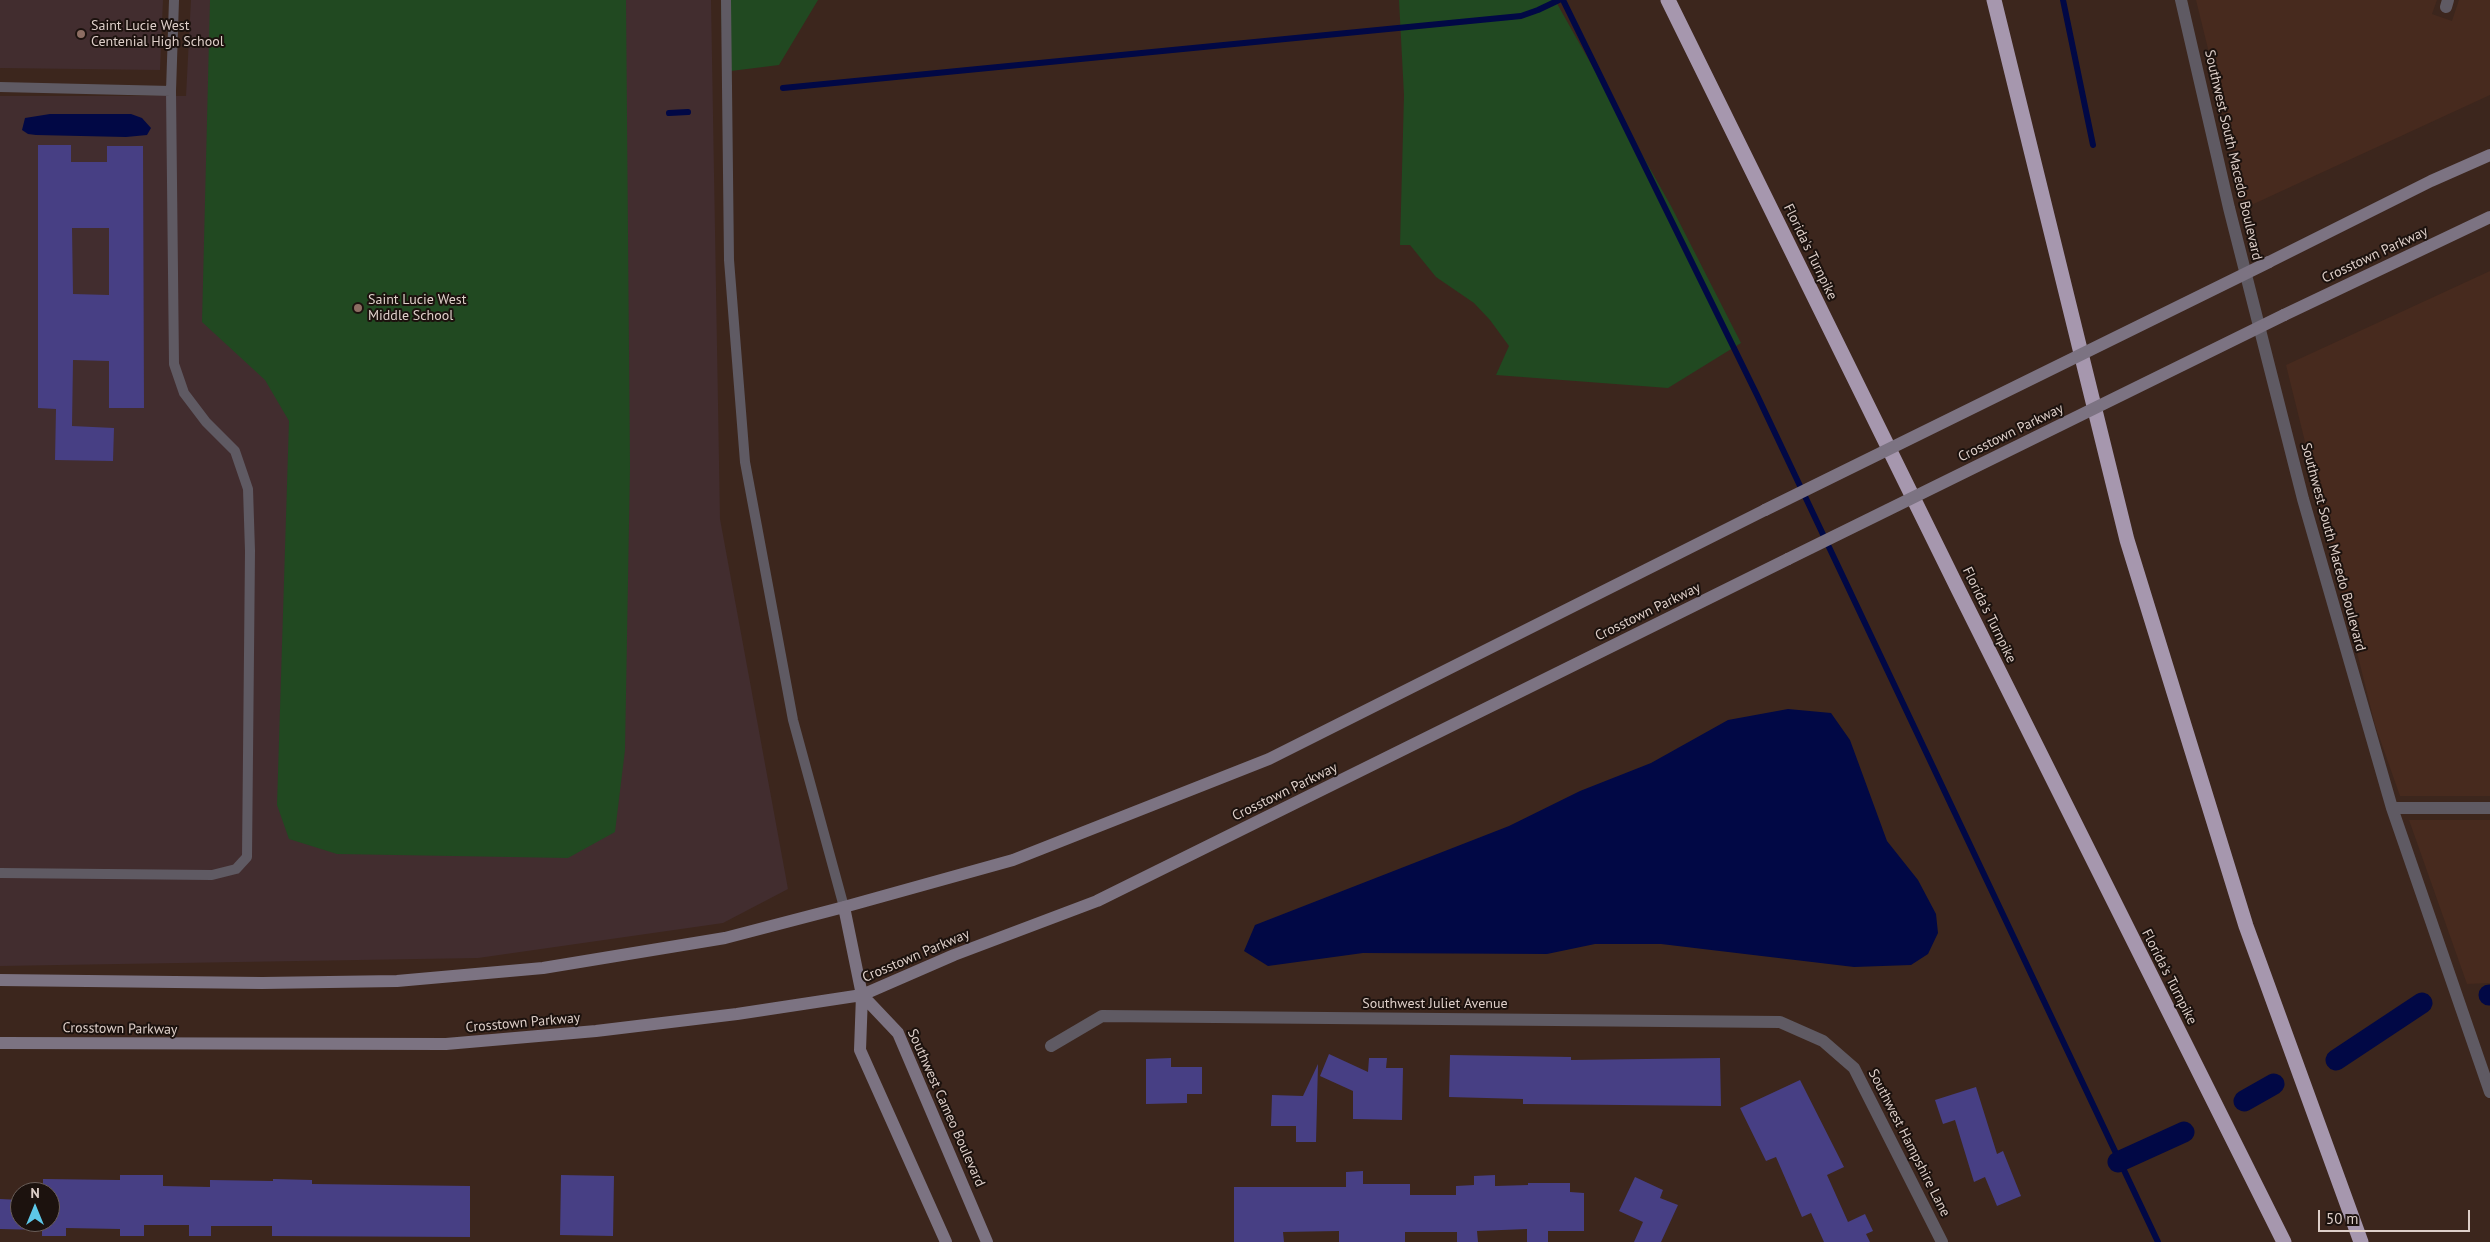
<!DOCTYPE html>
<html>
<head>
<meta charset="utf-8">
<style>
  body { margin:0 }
  #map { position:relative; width:2490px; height:1242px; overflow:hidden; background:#3c261d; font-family:"PT Sans",sans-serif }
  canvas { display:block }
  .north { position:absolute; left:10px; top:1182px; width:50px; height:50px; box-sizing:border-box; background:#1c120e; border:1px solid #6a5e59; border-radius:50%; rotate:0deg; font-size:14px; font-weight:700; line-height:20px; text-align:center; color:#decfc9 }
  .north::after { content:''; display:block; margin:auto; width:18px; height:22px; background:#5dc7e8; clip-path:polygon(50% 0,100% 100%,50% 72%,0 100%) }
  .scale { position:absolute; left:2318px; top:1210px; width:152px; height:22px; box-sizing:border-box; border:2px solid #decfc9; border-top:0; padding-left:6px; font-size:15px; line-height:18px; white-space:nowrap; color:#decfc9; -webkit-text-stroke:4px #1c120e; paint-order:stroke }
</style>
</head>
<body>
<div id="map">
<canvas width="2490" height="1242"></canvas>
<div class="north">N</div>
<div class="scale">50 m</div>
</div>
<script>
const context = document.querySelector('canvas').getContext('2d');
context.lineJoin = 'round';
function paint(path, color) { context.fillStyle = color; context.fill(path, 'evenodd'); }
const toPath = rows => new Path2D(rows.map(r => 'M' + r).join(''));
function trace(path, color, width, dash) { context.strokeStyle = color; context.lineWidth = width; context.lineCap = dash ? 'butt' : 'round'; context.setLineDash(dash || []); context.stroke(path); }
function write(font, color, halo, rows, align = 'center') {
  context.font = font + ' "PT Sans",sans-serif'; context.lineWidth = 4; context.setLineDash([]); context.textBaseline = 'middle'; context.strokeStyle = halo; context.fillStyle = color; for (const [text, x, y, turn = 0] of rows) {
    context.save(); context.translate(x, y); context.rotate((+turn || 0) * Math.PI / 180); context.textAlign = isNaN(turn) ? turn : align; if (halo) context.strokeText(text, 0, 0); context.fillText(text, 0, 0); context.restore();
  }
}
paint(toPath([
  [2196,0,2437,0,2432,14,2452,21,2459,0,2490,0,2490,95,2247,207],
  [2490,271,2490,796,2400,796,2375,725,2286,365],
  [2409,820,2490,820,2490,983,2467,984]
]), '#472a1e');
paint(toPath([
  [0,0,163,0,160,70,0,68],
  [191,0,711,0,720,519,788,889,723,923,478,958,0,966,0,96,186,96]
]), '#422d2f');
paint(toPath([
  [210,0,626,0,630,467,625,750,615,832,568,858,337,854,289,839,277,805,289,421,265,380,202,322],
  [721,0,818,0,779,65,723,72],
  [1399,0,1555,0,1671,206,1741,343,1668,388,1496,375,1509,346,1490,320,1474,303,1436,277,1410,245,1400,245,1404,95]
]), '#214921');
paint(toPath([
  [50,114,131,114,142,118,151,128,147,135,126,137,36,135,28,134,22,130,25,118],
  [1788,709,1831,713,1850,740,1887,841,1918,880,1936,914,1938,933,1928,954,1911,965,1854,967,1661,944,1595,944,1547,954,1363,953,1268,966,1244,951,1255,925,1509,826,1580,791,1651,763,1728,720]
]), '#010845');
trace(toPath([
  [1563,0,1757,395,2158,1242],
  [2063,0,2093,145],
  [783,88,1521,16,1538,10,1559,0],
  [669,113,688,112]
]), '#010845', 6);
trace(toPath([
  [2489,995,2490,995],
  [2336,1060,2422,1003],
  [2244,1101,2274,1084],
  [2118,1162,2184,1132]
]), '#010845', 21);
paint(toPath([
  [38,145,71,145,71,162,107,162,107,146,143,146,144,408,109,408,109,361,73,360,72,426,114,428,113,461,55,460,56,409,38,408],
  [72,228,109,228,109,295,73,294],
  [1329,1054,1368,1072,1369,1058,1387,1058,1386,1068,1403,1068,1402,1120,1353,1119,1353,1091,1320,1076],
  [1450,1055,1571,1057,1571,1060,1720,1058,1721,1106,1523,1104,1523,1099,1449,1097],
  [1171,1058,1171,1067,1202,1067,1202,1094,1187,1094,1187,1103,1146,1104,1146,1059],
  [1318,1064,1316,1142,1296,1142,1296,1126,1271,1126,1272,1095,1303,1096],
  [1800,1080,1844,1167,1827,1175,1848,1222,1865,1214,1873,1231,1866,1234,1870,1242,1824,1242,1811,1213,1802,1217,1776,1157,1766,1161,1740,1108],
  [1976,1087,1997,1154,2003,1151,2021,1196,1997,1206,1985,1177,1974,1182,1955,1120,1943,1124,1935,1100],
  [1363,1171,1363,1184,1410,1184,1410,1195,1456,1195,1456,1186,1474,1185,1474,1176,1495,1175,1495,1186,1528,1185,1528,1183,1570,1183,1570,1192,1584,1193,1584,1231,1548,1231,1548,1242,1527,1242,1527,1229,1477,1231,1478,1242,1457,1242,1457,1232,1405,1232,1405,1242,1339,1242,1339,1231,1283,1232,1284,1242,1234,1242,1234,1187,1346,1187,1346,1172],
  [120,1175,163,1175,163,1186,210,1187,210,1180,273,1181,273,1179,312,1180,312,1184,470,1186,470,1237,272,1236,272,1226,211,1226,211,1236,189,1236,189,1225,144,1225,144,1236,120,1236,120,1229,66,1228,66,1236,42,1236,42,1230,0,1229,0,1199,20,1200,20,1222,50,1222,50,1192,43,1192,43,1179,120,1180],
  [561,1175,614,1176,613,1236,560,1235],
  [1635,1177,1663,1190,1660,1198,1678,1205,1661,1242,1634,1242,1643,1222,1619,1211]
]), '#473f84');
trace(toPath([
  [726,0,729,260,745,462,793,720,844,907],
  [0,87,171,91],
  [0,873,212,875,236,869,247,857,250,551,248,489,235,451,206,422,184,393,174,364,171,91,174,0]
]), '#5f5a63', 10);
trace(toPath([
  [2181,0,2229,208,2303,499,2392,808,2490,1092],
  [2446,7,2448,0],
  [2392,808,2490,808],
  [1051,1046,1102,1016,1780,1022,1823,1041,1854,1068,1942,1242]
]), '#5f5a63', 12);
trace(toPath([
  [2269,262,2431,181,2490,155],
  [2284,315,2490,217],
  [844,907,862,995,860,1050,946,1242],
  [0,980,262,983,397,981,543,968,725,938,844,907,1013,860,1269,759,1765,510],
  [862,995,898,1033,987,1242],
  [0,1043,446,1044,596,1031,737,1014,862,995,954,955,1097,901,1788,559]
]), '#7c7382', 12);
trace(toPath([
  [1668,0,1959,591,2284,1242],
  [1994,0,2127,540,2246,926,2361,1242]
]), '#a697ae', 15);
trace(toPath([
  [1765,510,2269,262],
  [1788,559,2284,315]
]), '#7c7382', 12);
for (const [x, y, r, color] of [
  [81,34,5,"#8d6e63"],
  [358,308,5,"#8d6e63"]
]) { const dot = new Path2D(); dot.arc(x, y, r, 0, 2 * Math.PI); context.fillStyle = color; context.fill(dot); trace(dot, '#1c120e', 2); }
write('14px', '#decfc9', '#1c120e', [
  ["Saint Lucie West",91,26],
  ["Centenial High School",91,42],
  ["Saint Lucie West",368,300],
  ["Middle School",368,316]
], 'left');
write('14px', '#decfc9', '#1c120e', [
  ["Southwest South Macedo Boulevard",2233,155,77],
  ["Florida's Turnpike",1810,252,64],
  ["Crosstown Parkway",2375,255,-25],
  ["Crosstown Parkway",2011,433,-26],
  ["Southwest South Macedo Boulevard",2333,547,75],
  ["Crosstown Parkway",1648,612,-26],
  ["Florida's Turnpike",1989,615,64],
  ["Crosstown Parkway",1285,792,-26],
  ["Crosstown Parkway",916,956,-23],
  ["Florida's Turnpike",2169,977,63],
  ["Southwest Juliet Avenue",1435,1004],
  ["Crosstown Parkway",523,1023,-5],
  ["Crosstown Parkway",120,1029,1],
  ["Southwest Cameo Boulevard",946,1108,66],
  ["Southwest Hampshire Lane",1909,1143,63]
]);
</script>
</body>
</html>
